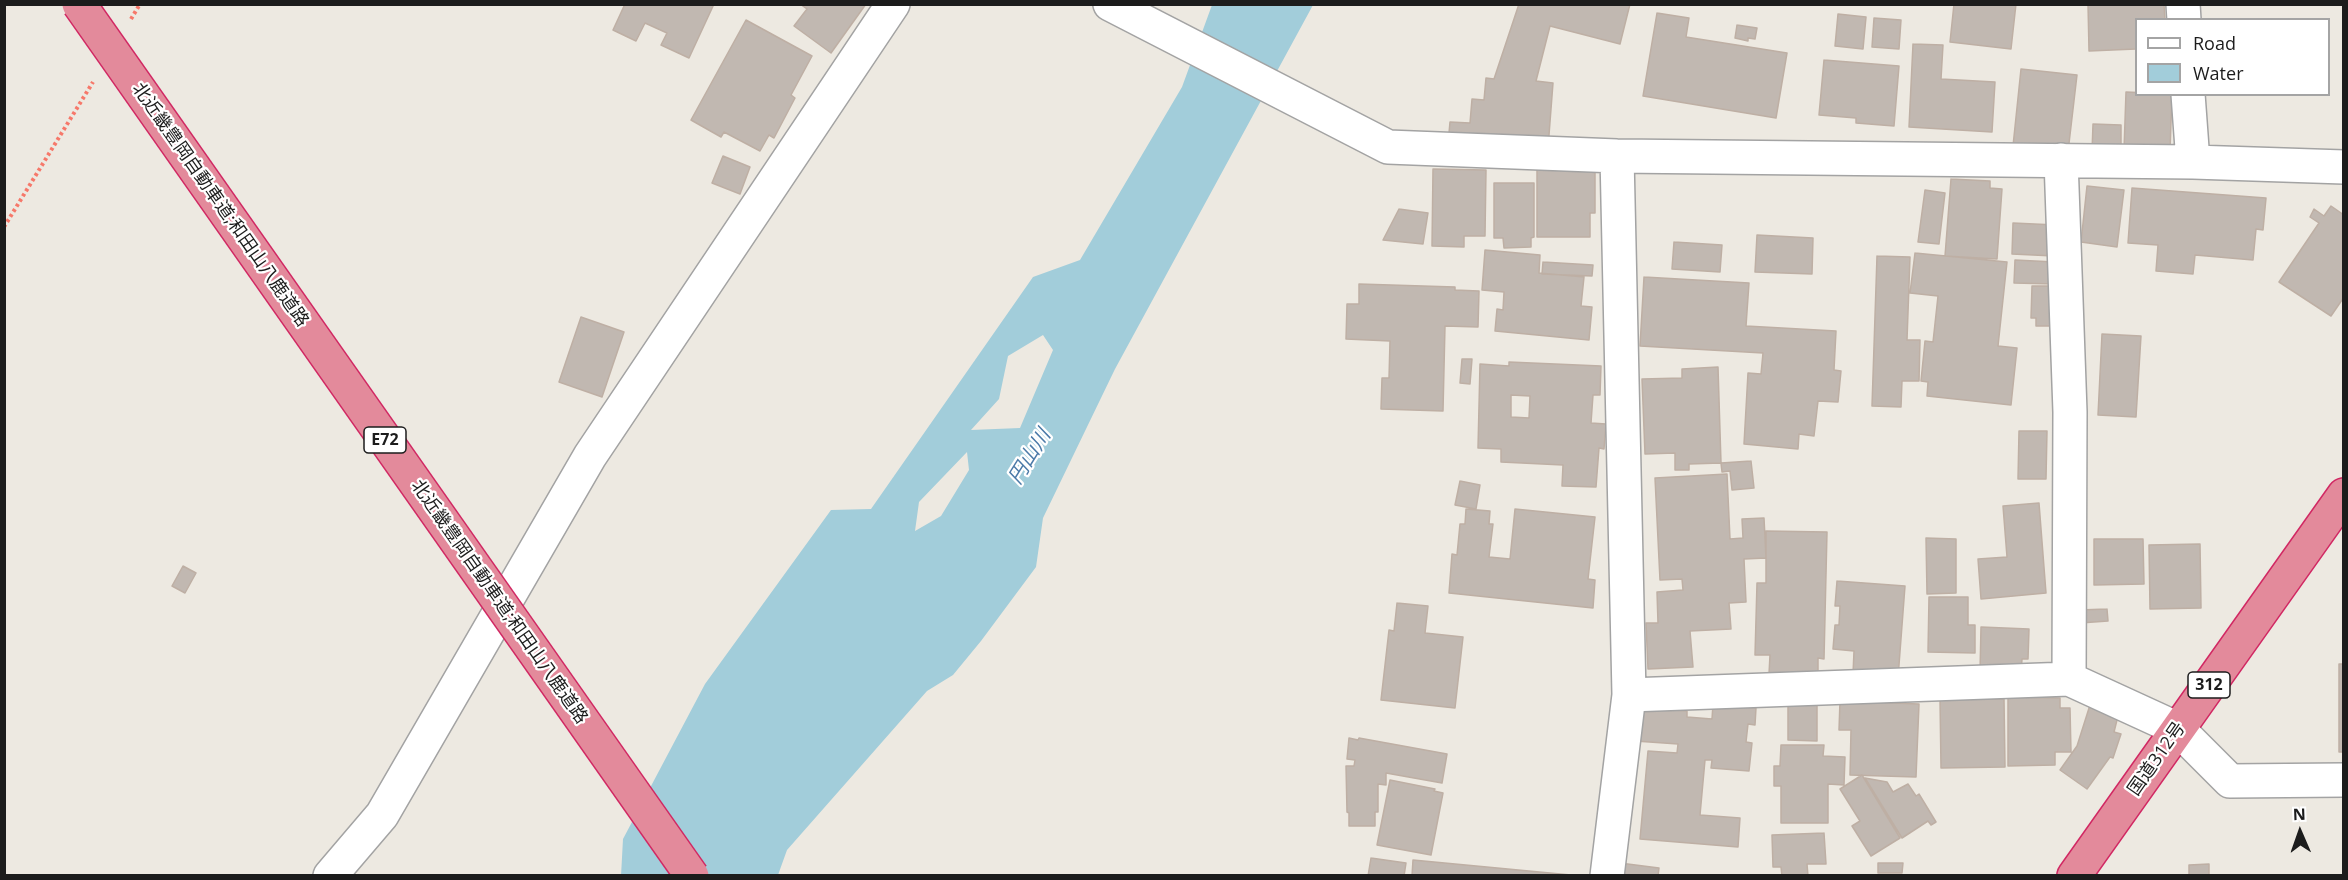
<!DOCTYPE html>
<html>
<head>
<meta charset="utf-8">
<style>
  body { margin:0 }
  #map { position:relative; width:2348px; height:880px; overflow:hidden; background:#ede9e1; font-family:"Open Sans",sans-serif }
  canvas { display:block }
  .frame { position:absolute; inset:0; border:6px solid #1c1c1c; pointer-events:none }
  .legend { position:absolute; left:2135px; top:18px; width:195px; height:78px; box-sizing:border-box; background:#fff; border:2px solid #a4a4a4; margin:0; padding:8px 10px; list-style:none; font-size:18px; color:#1c1c1c }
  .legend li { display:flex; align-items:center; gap:12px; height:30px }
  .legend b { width:30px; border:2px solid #a4a4a4 }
  .north { position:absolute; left:2270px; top:802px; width:60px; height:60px; -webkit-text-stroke:4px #fff; paint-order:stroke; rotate:358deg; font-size:16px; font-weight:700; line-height:24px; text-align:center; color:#1c1c1c }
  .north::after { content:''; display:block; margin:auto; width:21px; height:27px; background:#1c1c1c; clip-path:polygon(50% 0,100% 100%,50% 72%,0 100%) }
</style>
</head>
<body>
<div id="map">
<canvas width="2348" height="880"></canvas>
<div class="frame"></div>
<ul class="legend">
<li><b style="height:8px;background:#fff"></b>Road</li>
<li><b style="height:16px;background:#a2cdda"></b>Water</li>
</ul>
<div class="north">N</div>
</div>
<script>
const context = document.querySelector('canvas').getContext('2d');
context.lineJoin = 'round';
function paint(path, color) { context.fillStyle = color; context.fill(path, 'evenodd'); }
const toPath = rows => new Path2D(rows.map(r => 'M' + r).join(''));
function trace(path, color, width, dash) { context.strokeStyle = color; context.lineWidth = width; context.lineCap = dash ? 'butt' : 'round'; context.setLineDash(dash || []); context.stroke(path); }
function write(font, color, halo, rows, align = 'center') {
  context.font = font + ' "Open Sans","Noto Sans JP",sans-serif'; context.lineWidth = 4.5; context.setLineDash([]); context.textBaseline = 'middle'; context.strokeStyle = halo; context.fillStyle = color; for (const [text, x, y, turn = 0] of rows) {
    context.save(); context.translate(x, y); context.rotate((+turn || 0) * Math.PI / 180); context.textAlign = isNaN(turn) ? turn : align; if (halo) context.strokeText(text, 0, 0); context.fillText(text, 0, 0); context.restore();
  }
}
paint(toPath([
  [1212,5,1313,5,1115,369,1043,518,1036,567,981,641,953,675,927,691,787,850,778,875,621,876,623,839,705,684,831,510,871,509,1033,277,1080,260,1182,87],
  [1043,335,1053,350,1020,428,971,430,999,399,1008,356],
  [967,452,969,470,941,516,915,531,919,502]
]), '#a2cdda');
const building = toPath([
  [625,4,714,4,689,58,661,45,667,33,645,23,636,41,613,30,625,4],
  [800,4,866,4,831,53,794,26,807,9,800,4],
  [1519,4,1630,4,1620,44,1550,26,1536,81,1553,83,1548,148,1448,144,1450,122,1470,123,1472,99,1484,100,1486,78,1494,79,1519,4],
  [1954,4,2016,4,2011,49,1950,42,1954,4],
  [2088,4,2164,4,2165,20,2136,20,2136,49,2089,51,2088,4],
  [1657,13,1689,18,1686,37,1787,53,1776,118,1643,96,1657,13],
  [1838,14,1866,17,1863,49,1835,46,1838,14],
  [1874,18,1901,20,1899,49,1872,47,1874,18],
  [746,20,812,56,791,95,795,98,774,138,769,135,760,151,724,132,721,137,691,120,746,20],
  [1737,25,1757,28,1755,39,1748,38,1748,41,1735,38,1737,25],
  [1913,44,1943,45,1941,79,1995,82,1992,132,1909,127,1913,44],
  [1824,60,1899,66,1894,126,1856,123,1856,118,1819,115,1824,60],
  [2021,69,2077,75,2068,152,2013,146,2021,69],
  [2126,92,2172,94,2170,151,2124,150,2126,92],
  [2093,124,2121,125,2121,153,2092,152,2093,124],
  [723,156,750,167,740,194,712,183,723,156],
  [1537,168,1595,168,1595,213,1590,213,1590,237,1537,237,1537,168],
  [1433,169,1486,170,1485,236,1464,236,1464,247,1432,246,1433,169],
  [1951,179,1990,181,1990,188,2002,189,1997,259,1945,256,1951,179],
  [1494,183,1534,183,1534,237,1531,238,1531,247,1504,248,1503,238,1494,238,1494,183],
  [2087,186,2124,190,2117,247,2081,242,2087,186],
  [2132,188,2266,198,2263,230,2256,229,2253,260,2195,255,2193,274,2156,271,2158,245,2128,243,2132,188],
  [1925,190,1945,193,1939,244,1918,242,1925,190],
  [2331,206,2344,215,2344,297,2331,316,2279,282,2319,223,2310,217,2314,209,2324,216,2331,206],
  [1399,209,1428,213,1423,244,1383,240,1399,209],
  [2013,223,2056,225,2054,256,2012,254,2013,223],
  [1757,235,1813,238,1812,274,1755,272,1757,235],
  [1674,242,1722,245,1720,272,1672,269,1674,242],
  [1485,250,1540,255,1539,273,1584,277,1581,306,1592,307,1589,340,1495,331,1497,309,1503,310,1504,292,1482,290,1485,250],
  [1915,253,2007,262,1998,346,2017,348,2011,405,1927,396,1928,382,1921,381,1925,341,1933,342,1938,296,1910,293,1915,253],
  [1877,256,1910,257,1907,340,1920,340,1919,381,1902,381,1901,407,1872,406,1877,256],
  [2015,260,2055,262,2054,284,2014,283,2015,260],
  [1543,262,1593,265,1592,276,1542,274,1543,262],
  [1644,277,1749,283,1746,326,1836,331,1834,370,1841,371,1838,402,1818,401,1814,436,1799,434,1798,449,1744,444,1748,373,1761,374,1763,353,1640,346,1644,277],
  [1359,284,1455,287,1455,290,1479,291,1478,327,1445,326,1443,411,1381,409,1382,378,1389,378,1390,341,1346,339,1347,304,1359,304,1359,284],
  [2032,286,2054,286,2051,326,2036,326,2036,318,2031,318,2032,286],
  [581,317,624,332,602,397,559,382,581,317],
  [2102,334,2141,336,2136,417,2098,415,2102,334],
  [1462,359,1472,359,1470,384,1460,383,1462,359],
  [1509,362,1601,366,1600,395,1593,395,1591,423,1606,424,1604,449,1599,448,1596,487,1562,486,1563,465,1501,462,1501,449,1478,448,1480,364,1509,366,1509,362],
  [1511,395,1530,396,1529,418,1511,417,1511,395],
  [1718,367,1721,463,1689,464,1689,470,1675,470,1675,453,1645,454,1642,379,1682,378,1682,369,1718,367],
  [2019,431,2047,431,2046,479,2018,479,2019,431],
  [1751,461,1754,488,1732,490,1730,471,1722,472,1721,463,1751,461],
  [1727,474,1730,539,1743,538,1742,519,1764,518,1766,558,1744,559,1746,602,1729,603,1731,629,1690,631,1693,667,1648,669,1646,623,1658,623,1657,592,1683,590,1682,579,1660,580,1655,478,1727,474],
  [1460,481,1480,485,1476,509,1455,505,1460,481],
  [2039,503,2046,593,1981,599,1978,559,2007,557,2003,506,2039,503],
  [1466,509,1490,511,1489,524,1493,524,1489,557,1510,559,1515,509,1595,517,1588,579,1595,580,1593,608,1449,593,1452,554,1457,555,1460,524,1465,524,1466,509],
  [1766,531,1827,532,1824,659,1818,658,1818,675,1769,674,1770,655,1755,655,1757,583,1766,583,1766,531],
  [1926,538,1956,539,1956,593,1927,594,1926,538],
  [2094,539,2143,539,2144,584,2094,585,2094,539],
  [2200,544,2201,608,2150,609,2149,545,2200,544],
  [183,566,196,573,185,593,172,586,183,566],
  [1837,581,1905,586,1898,678,1853,674,1854,651,1833,649,1835,625,1839,625,1840,606,1835,606,1837,581],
  [1929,597,1968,597,1968,625,1975,625,1975,653,1928,652,1929,597],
  [1397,603,1428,606,1425,633,1463,637,1455,708,1381,700,1389,630,1394,631,1397,603],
  [2107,609,2108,621,2080,623,2079,610,2107,609],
  [1981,627,2029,629,2028,659,2022,659,2021,674,1980,672,1981,627],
  [2339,664,2344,664,2344,752,2339,752,2339,664],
  [2008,697,2060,698,2060,708,2070,708,2071,752,2055,752,2055,765,2008,766,2008,697],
  [1940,699,2004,699,2005,767,1941,768,1940,699],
  [1840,701,1919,704,1916,777,1850,775,1851,730,1839,730,1840,701],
  [1788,702,1817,703,1817,741,1788,740,1788,702],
  [1713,704,1756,708,1755,725,1748,724,1746,742,1752,743,1749,771,1711,768,1712,760,1705,760,1700,815,1740,818,1738,847,1640,839,1648,751,1677,753,1678,744,1635,741,1638,707,1687,711,1687,717,1712,719,1713,704],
  [2090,705,2118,716,2114,732,2121,734,2113,758,2110,757,2087,789,2060,770,2077,746,2090,705],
  [1349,738,1358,740,1359,738,1447,754,1442,783,1386,773,1386,785,1378,784,1378,812,1375,812,1375,826,1349,826,1349,813,1347,812,1346,766,1354,766,1355,760,1347,759,1349,738],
  [1781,745,1824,745,1823,756,1845,757,1844,785,1828,784,1828,823,1781,823,1781,786,1774,786,1774,766,1780,766,1781,745],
  [1862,775,1900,838,1871,856,1852,826,1860,821,1840,789,1862,775],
  [1865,778,1887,782,1893,792,1908,784,1916,796,1919,794,1936,822,1931,825,1928,821,1902,838,1865,778],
  [1390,780,1435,789,1434,791,1443,793,1431,855,1377,845,1390,780],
  [1824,833,1826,864,1807,864,1808,876,1782,876,1781,867,1773,867,1772,835,1824,833],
  [1371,858,1406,863,1404,876,1368,876,1371,858],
  [1413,860,1571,875,1571,876,1412,876,1413,860],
  [1612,862,1659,868,1658,876,1610,876,1612,862],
  [1878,863,1903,863,1902,873,1878,873,1878,863],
  [2209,864,2209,875,2189,875,2189,865,2209,864]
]);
paint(building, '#c1b8b1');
trace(building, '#beafa4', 1.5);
const minor = toPath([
  [1110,4,1388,147,1617,156,2193,162,2344,167],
  [2183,4,2184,20],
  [2188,94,2193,162],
  [2061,160,2070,412,2069,679,2178,729,2230,781,2344,780],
  [1629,695,2069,679],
  [330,876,382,815,590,456,893,4],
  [1607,876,1629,695,1617,156]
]);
const highway = toPath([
  [2074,876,2344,495]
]);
trace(minor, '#a3a3a3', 36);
trace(highway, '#d12863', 36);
trace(toPath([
  [131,19,140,4],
  [4,227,93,82]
]), '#f6786a', 4, [3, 3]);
trace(minor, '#fff', 33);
trace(highway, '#e38a9b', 33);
const highwayBridge = toPath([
  [79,4,692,876]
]);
trace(highwayBridge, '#d12863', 36, []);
trace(highwayBridge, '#e38a9b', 33);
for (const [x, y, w] of [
  [385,440,42],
  [2209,685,42]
]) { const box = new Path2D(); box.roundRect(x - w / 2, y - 13, w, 26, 4.5); context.fillStyle = '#fff'; context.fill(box); trace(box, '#1c1c1c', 1.5); }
write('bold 16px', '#1c1c1c', null, [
  ["E72",385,440],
  ["312",2209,685]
]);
write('18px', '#1c1c1c', '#fff', [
  ["北近畿豊岡自動車道;和田山八鹿道路",220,205,55],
  ["北近畿豊岡自動車道;和田山八鹿道路",499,602,55],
  ["国道312号",2157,759,-55]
]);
write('italic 20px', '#4b7aa8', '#fff', [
  ["円山川",1030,457,-58]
]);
</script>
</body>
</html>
